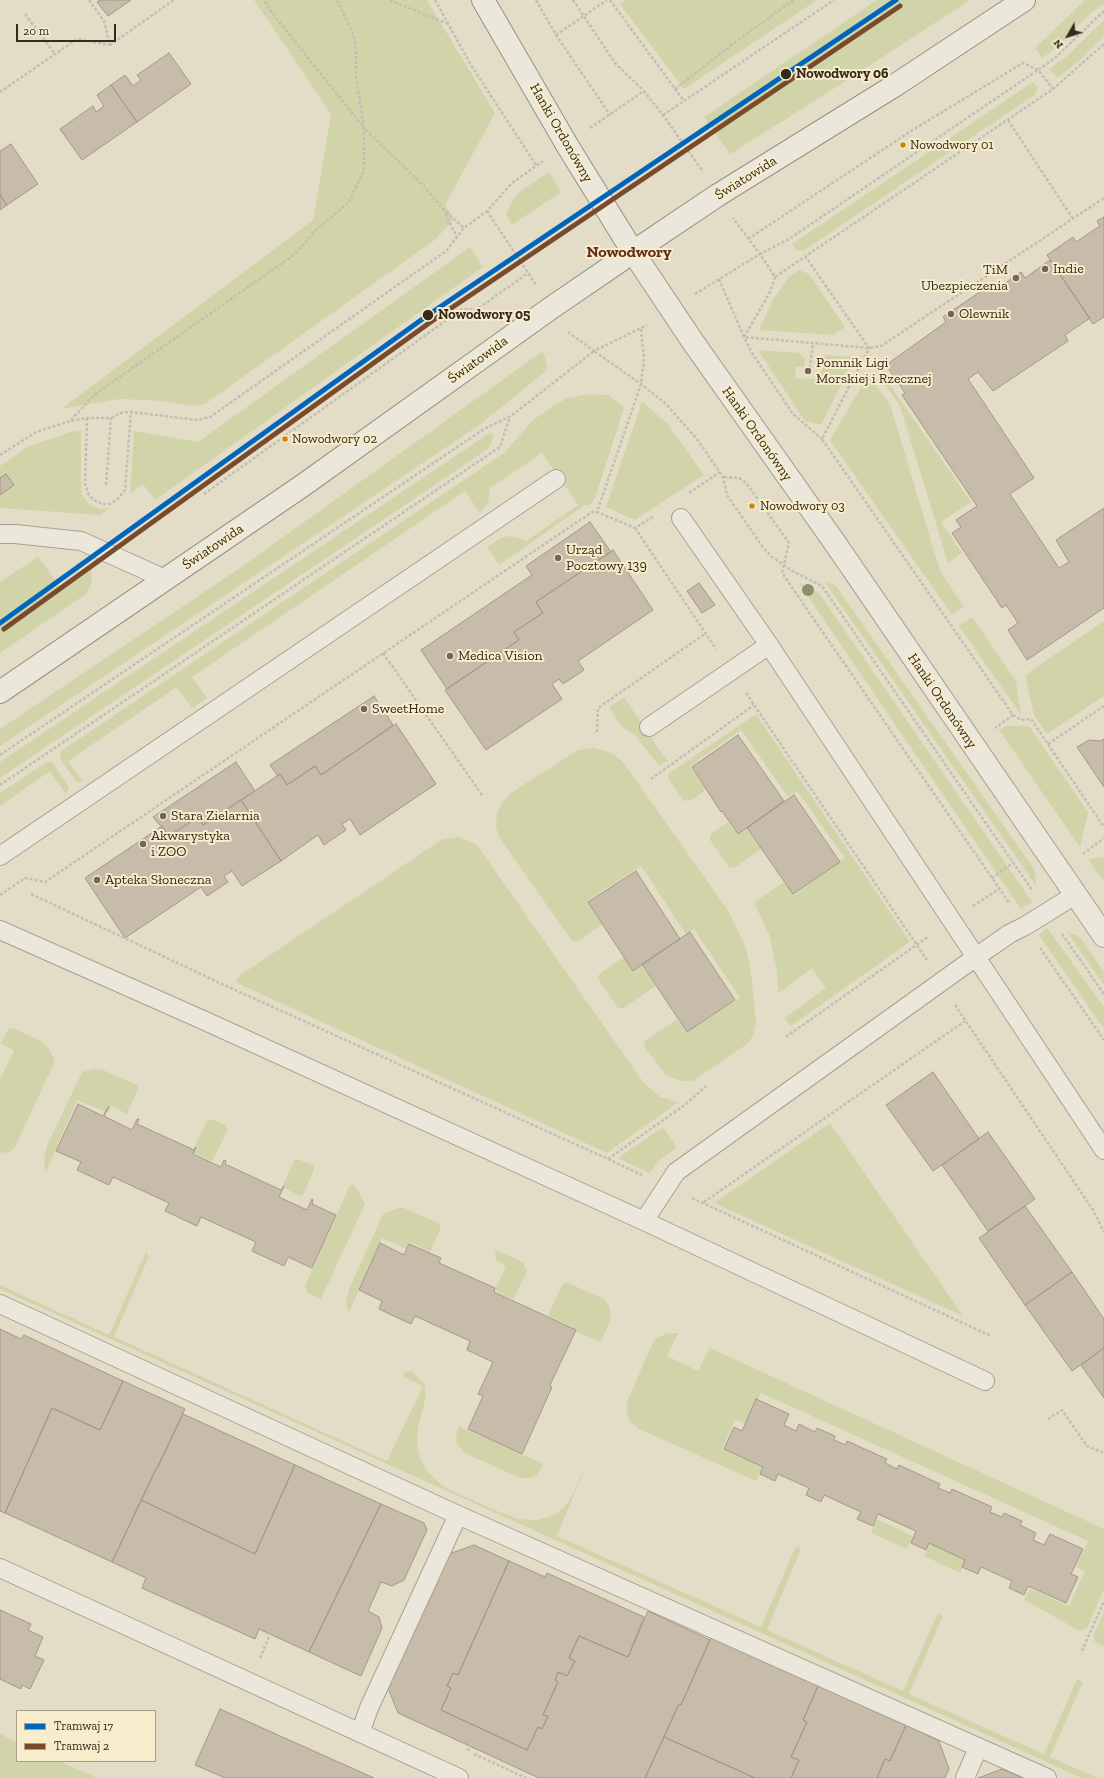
<!DOCTYPE html>
<html>
<head>
<meta charset="utf-8">
<style>
  body { margin:0 }
  #map { position:relative; width:1104px; height:1778px; overflow:hidden; background:#e3ddc8; font-family:"Zilla Slab",serif }
  canvas { display:block }
  .legend { position:absolute; left:16px; top:1710px; width:140px; height:52px; box-sizing:border-box; background:#f7edcc; border:1px solid #aa9f85; margin:0; padding:5px 7px; list-style:none; font-size:12px; color:#36291b }
  .legend li { display:flex; align-items:center; gap:8px; height:20px }
  .legend b { width:20px; border:1px solid #aa9f85 }
  .north { position:absolute; left:1048px; top:16px; width:40px; height:40px; -webkit-text-stroke:3px #f7edcc; paint-order:stroke; rotate:231deg; font-size:11px; font-weight:700; line-height:16px; text-align:center; color:#36291b }
  .north::after { content:''; display:block; margin:auto; width:14px; height:18px; background:#36291b; clip-path:polygon(50% 0,100% 100%,50% 72%,0 100%) }
  .scale { position:absolute; left:16px; top:24px; width:100px; height:18px; box-sizing:border-box; border:2px solid #36291b; border-top:0; padding-left:5px; font-size:12px; line-height:14px; white-space:nowrap; color:#36291b; -webkit-text-stroke:3px #f7edcc; paint-order:stroke }
</style>
</head>
<body>
<div id="map">
<canvas width="1104" height="1778"></canvas>
<ul class="legend">
<li><b style="height:5px;background:#0065bd"></b>Tramwaj 17</li>
<li><b style="height:5px;background:#7a4b2a"></b>Tramwaj 2</li>
</ul>
<div class="north">N</div>
<div class="scale">20 m</div>
</div>
<script>
const context = document.querySelector('canvas').getContext('2d');
context.lineJoin = 'round';
function paint(path, color) { context.fillStyle = color; context.fill(path, 'evenodd'); }
const toPath = rows => new Path2D(rows.map(r => 'M' + r).join(''));
function trace(path, color, width, dash) { context.strokeStyle = color; context.lineWidth = width; context.lineCap = dash ? 'butt' : 'round'; context.setLineDash(dash || []); context.stroke(path); }
function write(font, color, halo, rows, align = 'center') {
  context.font = font + ' "Zilla Slab",serif'; context.lineWidth = 4; context.setLineDash([]); context.textBaseline = 'middle'; context.strokeStyle = halo; context.fillStyle = color; for (const [text, x, y, turn = 0] of rows) {
    context.save(); context.translate(x, y); context.rotate((+turn || 0) * Math.PI / 180); context.textAlign = isNaN(turn) ? turn : align; if (halo) context.strokeText(text, 0, 0); context.fillText(text, 0, 0); context.restore();
  }
}
paint(toPath([
  [254,0,427,0,495,113,445,205,454,219,436,239,205,404,194,406,163,401,120,399,61,409,313,220,331,114],
  [626,0,817,0,684,89,620,4],
  [877,0,970,0,843,83,730,154,704,117],
  [1085,0,1104,0,1104,4,1091,13,1056,48,1042,58,1035,48],
  [1104,20,1104,36,1079,61,1059,77,1054,75,1049,69,1067,56],
  [1033,82,1037,87,1036,94,803,251,796,250,792,244],
  [549,172,561,192,512,225,506,215,513,199,519,192],
  [470,247,483,267,155,500,143,484,130,494,134,431,198,442],
  [799,270,809,274,845,327,833,335,759,330,774,298,789,277],
  [758,350,800,353,805,359,804,367,796,367,795,378,820,380,825,355,855,357,821,425,805,421],
  [543,351,548,369,481,424,0,746,0,729,237,570],
  [879,369,971,502,941,522,962,553,948,563,900,406,876,371],
  [868,375,890,404,940,571,964,607,952,615,830,440],
  [588,394,609,395,624,408,595,498,590,505,585,505,499,565,487,547,500,538,508,536,519,538,526,541,578,505,542,453,490,488,488,504,480,513,465,491,192,677,207,698,192,708,177,687,68,761,83,782,76,782,60,758,61,751,504,453,533,420,553,406,567,398],
  [642,402,667,423,704,475,635,520,606,507],
  [81,430,81,494,89,504,100,509,110,508,100,515,0,508,0,466,27,447,70,432],
  [491,432,494,436,488,449,0,778,0,762],
  [38,557,62,589,91,569,92,579,90,587,86,594,0,653,0,582],
  [824,581,836,586,1034,869,1037,887],
  [798,582,819,593,1032,902,1021,909],
  [972,617,1016,681,1021,715,959,626],
  [1104,621,1104,696,1047,734,1034,715,1025,675],
  [624,697,667,761,659,766,636,736,622,727,609,707],
  [756,714,910,942,791,1026,784,1018,826,988,812,968,778,994,777,971,769,934,755,905,756,901,784,882,794,895,845,858,797,791,788,797,741,730,690,766,706,790,692,800,684,801,668,778,668,774],
  [1006,726,1029,726,1088,812,1080,847,999,730],
  [594,748,612,753,623,762,729,912,746,948,751,972,756,1023,753,1036,747,1044,693,1081,681,1081,666,1075,644,1046,645,1041,677,1019,686,1033,740,998,694,929,686,934,641,866,587,901,602,925,578,941,572,941,499,837,496,827,497,814,501,804,509,794,578,750],
  [48,761,53,763,69,787,68,791,65,793,50,771,0,806,0,793],
  [728,822,737,835,746,829,761,849,734,868,729,867,710,840,710,835],
  [459,837,477,845,644,1083,660,1097,679,1102,607,1153,235,982,239,976,441,840],
  [1104,857,1104,882,1088,859],
  [1046,929,1048,929,1104,1007,1104,1029,1039,935],
  [1067,932,1078,936,1082,940,1104,972,1104,985],
  [624,957,633,972,642,966,656,986,622,1009,618,1008,598,979,599,974],
  [12,1028,43,1042,49,1049,55,1061,15,1147,10,1152,4,1153,0,1151,0,1080,14,1050,1,1044,8,1029],
  [96,1069,101,1069,137,1085,138,1089,127,1114,111,1106,108,1113,77,1100,46,1172,44,1161,46,1148,82,1072],
  [211,1119,225,1125,228,1130,212,1161,192,1152,207,1121],
  [830,1123,963,1316,714,1203],
  [663,1127,677,1148,661,1159,649,1173,618,1158],
  [297,1159,313,1165,314,1170,302,1197,282,1187,294,1161],
  [350,1185,354,1185,357,1189,365,1204,321,1299,308,1293,305,1286],
  [399,1208,404,1208,439,1223,441,1228,430,1252,412,1243,408,1250,382,1238,349,1312,346,1304,349,1289,383,1214],
  [496,1250,523,1262,527,1271,513,1299,495,1290,506,1266,496,1260,495,1253],
  [146,1252,149,1256,114,1337,387,1461,423,1386,404,1377,404,1373,411,1371,424,1383,426,1397,418,1426,417,1443,421,1461,429,1473,444,1487,492,1509,518,1519,538,1520,554,1515,565,1506,572,1496,592,1451,557,1536,761,1627,796,1546,801,1549,767,1630,903,1691,938,1613,943,1616,909,1694,1044,1754,1077,1679,1083,1682,1050,1757,1098,1778,1082,1778,0,1289,0,1285,109,1335],
  [566,1282,604,1299,609,1306,611,1315,610,1321,601,1342,572,1330,573,1327,548,1316,562,1285],
  [668,1333,678,1333,667,1356,698,1371,710,1348,1104,1529,1104,1589,1087,1628,1080,1631,1024,1600,1030,1589,1069,1606,1085,1571,1076,1567,1088,1541,761,1393,746,1424,735,1420,722,1449,763,1467,756,1481,639,1429,631,1423,627,1414,627,1402,653,1342,658,1337],
  [459,1426,543,1464,537,1475,529,1478,521,1478,473,1457,463,1451,457,1443,456,1435],
  [877,1519,913,1536,907,1549,871,1533],
  [930,1543,966,1560,960,1573,924,1556],
  [1104,1612,1104,1647,1094,1641,1094,1634],
  [0,1734,17,1742,17,1761,59,1761,97,1778,0,1778]
]), '#d1d4a9');
const building = toPath([
  [100,0,131,0,108,16,97,2,100,0],
  [169,53,191,84,137,122,111,85,125,75,133,86,141,80,137,75,169,53],
  [111,85,137,122,82,160,60,129,93,106,96,112,104,106,97,95,111,85],
  [11,144,38,184,7,205,0,195,0,151,11,144],
  [0,195,7,205,0,210,0,195],
  [1104,217,1104,317,1093,324,1047,255,1073,237,1076,242,1100,226,1097,221,1104,217],
  [1050,260,1090,318,1065,335,1068,341,993,391,978,372,968,379,1034,478,1010,494,1059,568,1069,562,1056,540,1104,508,1104,608,1027,660,1008,630,1018,623,1006,605,1002,608,952,533,961,527,956,520,977,506,902,395,905,393,886,365,946,322,943,317,993,283,997,289,1021,272,1025,278,1050,260],
  [6,474,14,485,0,495,0,478,6,474],
  [590,522,611,552,536,602,543,613,514,632,519,640,447,689,421,650,532,575,526,566,590,522],
  [613,550,653,610,578,661,584,670,563,684,559,679,552,684,562,699,486,750,445,690,519,640,514,632,543,613,536,602,613,550],
  [699,583,715,605,702,613,687,591,699,583],
  [374,696,393,725,321,775,315,766,287,785,280,774,278,776,270,765,374,696],
  [396,724,436,784,360,835,350,819,342,824,346,830,324,845,318,835,281,861,241,800,280,774,287,785,315,766,321,775,396,724],
  [738,735,784,801,738,834,722,811,721,812,692,767,738,735],
  [1104,739,1104,787,1077,747,1089,740,1100,741,1104,739],
  [236,762,255,791,203,825,198,817,169,836,153,817,236,762],
  [794,795,840,862,793,894,747,828,794,795],
  [241,800,281,861,242,886,232,871,224,876,228,882,207,896,201,887,125,938,85,878,162,826,169,836,198,817,203,825,241,800],
  [636,871,680,939,633,971,588,902,636,871],
  [690,932,735,1000,687,1032,642,964,690,932],
  [933,1072,979,1139,933,1171,886,1105,933,1072],
  [78,1104,103,1116,109,1106,104,1116,132,1130,137,1119,139,1119,137,1124,194,1150,196,1147,193,1154,221,1167,224,1160,226,1161,225,1164,281,1190,284,1186,279,1197,307,1210,312,1199,313,1200,312,1204,336,1215,312,1268,288,1257,284,1266,252,1251,256,1242,201,1217,197,1226,165,1211,169,1203,113,1177,109,1185,77,1170,81,1162,56,1151,78,1104],
  [988,1132,1035,1199,988,1231,942,1165,988,1132],
  [1025,1206,1072,1272,1025,1305,979,1238,1025,1206],
  [380,1243,404,1255,409,1244,441,1258,439,1263,495,1288,494,1292,576,1330,550,1385,552,1387,522,1454,468,1429,483,1396,478,1394,493,1362,467,1350,470,1341,415,1316,411,1324,379,1309,382,1301,359,1290,380,1243],
  [1072,1272,1104,1319,1104,1348,1072,1371,1025,1305,1072,1272],
  [0,1329,21,1339,24,1335,123,1381,100,1430,52,1408,5,1513,0,1511,0,1329],
  [1104,1348,1104,1398,1081,1365,1104,1348],
  [123,1381,185,1409,112,1562,5,1513,52,1408,100,1430,123,1381],
  [756,1399,789,1414,784,1425,796,1431,799,1424,815,1432,817,1428,835,1436,834,1440,846,1445,847,1441,887,1459,885,1463,897,1469,899,1465,940,1484,938,1488,950,1493,952,1489,992,1507,990,1512,1002,1517,1004,1513,1022,1521,1020,1525,1036,1533,1033,1540,1044,1545,1050,1534,1083,1549,1071,1574,1078,1577,1066,1603,1028,1586,1024,1595,1009,1588,1012,1581,981,1567,978,1574,962,1567,965,1560,929,1543,926,1550,911,1543,916,1531,878,1514,873,1526,857,1519,861,1512,824,1495,821,1502,806,1495,809,1488,778,1474,775,1481,760,1474,763,1467,724,1449,734,1427,742,1431,756,1399],
  [183,1414,295,1465,255,1554,141,1500,156,1468,157,1469,183,1414],
  [295,1465,381,1504,309,1652,259,1629,255,1639,142,1588,146,1578,112,1562,141,1500,255,1554,295,1465],
  [381,1504,424,1523,427,1530,404,1580,392,1586,381,1582,368,1611,379,1617,382,1628,361,1676,309,1652,381,1504],
  [474,1545,509,1561,458,1675,453,1673,447,1686,451,1688,441,1710,527,1750,538,1727,542,1729,548,1716,543,1715,558,1682,555,1680,558,1672,567,1676,575,1661,569,1658,579,1636,628,1657,648,1611,710,1640,681,1705,679,1704,645,1778,539,1778,398,1713,388,1688,449,1554,474,1545],
  [509,1561,545,1577,547,1573,644,1617,628,1657,579,1636,569,1658,575,1661,567,1676,558,1672,555,1680,558,1682,543,1715,548,1716,542,1729,538,1727,527,1750,441,1710,451,1688,447,1686,453,1673,458,1675,509,1561],
  [0,1610,31,1624,28,1630,43,1637,35,1656,44,1660,30,1689,22,1685,21,1689,0,1679,0,1610],
  [711,1637,818,1686,803,1720,807,1722,791,1757,799,1760,791,1778,755,1778,664,1737,679,1704,681,1705,711,1637],
  [818,1686,906,1725,890,1761,885,1759,877,1778,791,1778,799,1760,791,1757,807,1722,803,1720,818,1686],
  [220,1709,374,1778,225,1778,195,1765,220,1709],
  [906,1725,939,1741,949,1769,945,1778,877,1778,885,1759,890,1761,906,1725],
  [664,1737,755,1778,645,1778,664,1737],
  [1002,1769,1023,1778,978,1778,1002,1769]
]);
paint(building, '#c7bba9');
trace(building, '#a39888', 1);
const lane = toPath([
  [681,518,769,645,1104,1150],
  [0,534,15,534,81,541,165,579],
  [649,727,769,645],
  [0,856,556,479],
  [0,930,203,1020,644,1221,985,1381],
  [644,1221,676,1172,976,957,1009,934,1025,926,1075,895],
  [0,1304,458,1515,1047,1778],
  [0,1568,459,1778],
  [360,1733,369,1708,458,1515],
  [965,1778,978,1748]
]);
const street = toPath([
  [633,252,693,342,835,543,1104,936]
]);
const secondary = toPath([
  [483,0,567,145,633,252],
  [0,692,302,486,551,308,633,252,718,195,894,86,1024,0]
]);
trace(lane, '#a8a192', 20);
trace(street, '#a8a192', 24);
trace(secondary, '#979182', 24);
trace(toPath([
  [89,0,104,21,110,45,174,0],
  [337,0,354,36,356,54,356,77,364,128,424,186,441,207,464,228],
  [390,0,448,24],
  [435,0,471,65,536,165],
  [536,0,556,35,610,115],
  [573,0,615,63,644,91],
  [610,0,684,101],
  [1104,11,1054,59,789,239,760,254,775,277,1053,89,1104,44],
  [25,14,55,54],
  [556,35,607,0],
  [675,89,742,37,794,0],
  [0,92,77,39,110,45],
  [663,115,834,0],
  [1008,120,1073,219],
  [590,128,644,91,666,119,703,172],
  [443,209,457,237],
  [487,211,536,285],
  [748,239,911,131,1023,63,1038,70,1053,89],
  [805,256,869,348,822,439,1013,715,995,728],
  [775,277,770,292,744,337,752,353,793,414,822,439],
  [719,279,744,337,869,348,881,346,1104,198],
  [695,294,760,254,733,218],
  [641,329,644,359,641,384,597,512,635,528,654,516],
  [568,332,594,351,647,325],
  [810,368,813,343],
  [87,418,85,484,87,490,89,495,94,500,103,504,110,504,117,500,125,490,131,412],
  [71,420,94,395,295,254,318,228,349,202,364,170,364,128,273,14,264,0],
  [0,455,36,432,70,421,87,418,111,418,120,413,131,412,197,420,210,417,446,251,464,228,487,211,512,183,543,161],
  [724,477,739,478,747,484,789,543,782,573,1010,904],
  [106,485,111,418],
  [689,493,720,472],
  [204,494,462,309,476,310,528,273],
  [635,528,716,649],
  [383,653,482,795],
  [746,693,927,960],
  [1013,715,1021,720,1031,719,1104,827],
  [597,732,598,708,706,633],
  [1048,744,1104,706],
  [0,755,484,429,511,416,594,351,641,384,666,404,679,419,697,439,723,477,727,495,762,546,772,557,794,572,822,586,1032,890],
  [651,779,754,705],
  [0,785,500,447,510,416],
  [1083,854,1104,838],
  [992,878,1014,862],
  [31,894,222,984,608,1159,686,1104,706,1086],
  [0,895,25,878,45,882,592,512,597,512],
  [973,906,999,889],
  [1062,934,1104,994],
  [1040,948,1104,1040],
  [955,1005,1093,1210,1104,1232],
  [786,1037,929,936],
  [608,1159,642,1175],
  [692,1198,991,1336],
  [704,1202,965,1021],
  [1048,1419,1062,1410,1087,1446,1104,1453],
  [1082,1651,1104,1601],
  [260,1658,270,1634],
  [468,1751,470,1746],
  [474,1754,526,1778]
]), '#c3beb1', 2.5, [3, 2]);
trace(lane, '#ebe7da', 18);
trace(street, '#ebe7da', 22);
trace(secondary, '#ebe7da', 22);
trace(toPath([
  [0,623,428,315,896,0]
]), '#0065bd', 5);
trace(toPath([
  [4,629,432,321,900,6]
]), '#7a4b2a', 5);
context.fillStyle = '#8c916c';
for (const [x, y] of [
  [808,590]
]) { context.beginPath(); context.arc(x, y, 6, 0, 2 * Math.PI); context.fill(); }
for (const [x, y, r, color] of [
  [786,74,6,"#36291b"],
  [903,145,3.5,"#c78707"],
  [1045,269,4,"#736858"],
  [1016,278,4,"#736858"],
  [951,314,4,"#736858"],
  [428,315,6,"#36291b"],
  [808,371,4,"#736858"],
  [285,439,3.5,"#c78707"],
  [752,506,3.5,"#c78707"],
  [558,558,4,"#736858"],
  [450,656,4,"#736858"],
  [364,709,4,"#736858"],
  [163,816,4,"#736858"],
  [143,844,4,"#736858"],
  [97,880,4,"#736858"]
]) { const dot = new Path2D(); dot.arc(x, y, r, 0, 2 * Math.PI); context.fillStyle = color; context.fill(dot); trace(dot, '#f7edcc', 1.5); }
write('13px', '#36291b', '#f7edcc', [
  ["Nowodwory 01",910,145],
  ["Nowodwory 02",292,439],
  ["Nowodwory 03",760,506]
], 'left');
write('bold 14px', '#36291b', '#f7edcc', [
  ["Nowodwory 06",796,74],
  ["Nowodwory 05",438,315]
], 'left');
write('14px', '#36291b', '#f7edcc', [
  ["Hanki Ordonówny",561,133,60],
  ["Światowida",746,178,-32],
  ["Światowida",478,360,-36],
  ["Hanki Ordonówny",757,434,55],
  ["Światowida",213,547,-34],
  ["Hanki Ordonówny",942,701,56]
]);
write('14px', '#36291b', '#f7edcc', [
  ["Indie",1053,269],
  ["TiM",1008,270,"right"],
  ["Ubezpieczenia",1008,286,"right"],
  ["Olewnik",959,314],
  ["Pomnik Ligi",816,363],
  ["Morskiej i Rzecznej",816,379],
  ["Urząd",566,550],
  ["Pocztowy 139",566,566],
  ["Medica Vision",458,656],
  ["SweetHome",372,709],
  ["Stara Zielarnia",171,816],
  ["Akwarystyka",151,836],
  ["i ZOO",151,852],
  ["Apteka Słoneczna",105,880]
], 'left');
write('bold 16px', '#642d18', '#f7edcc', [
  ["Nowodwory",629,252]
]);
</script>
</body>
</html>
